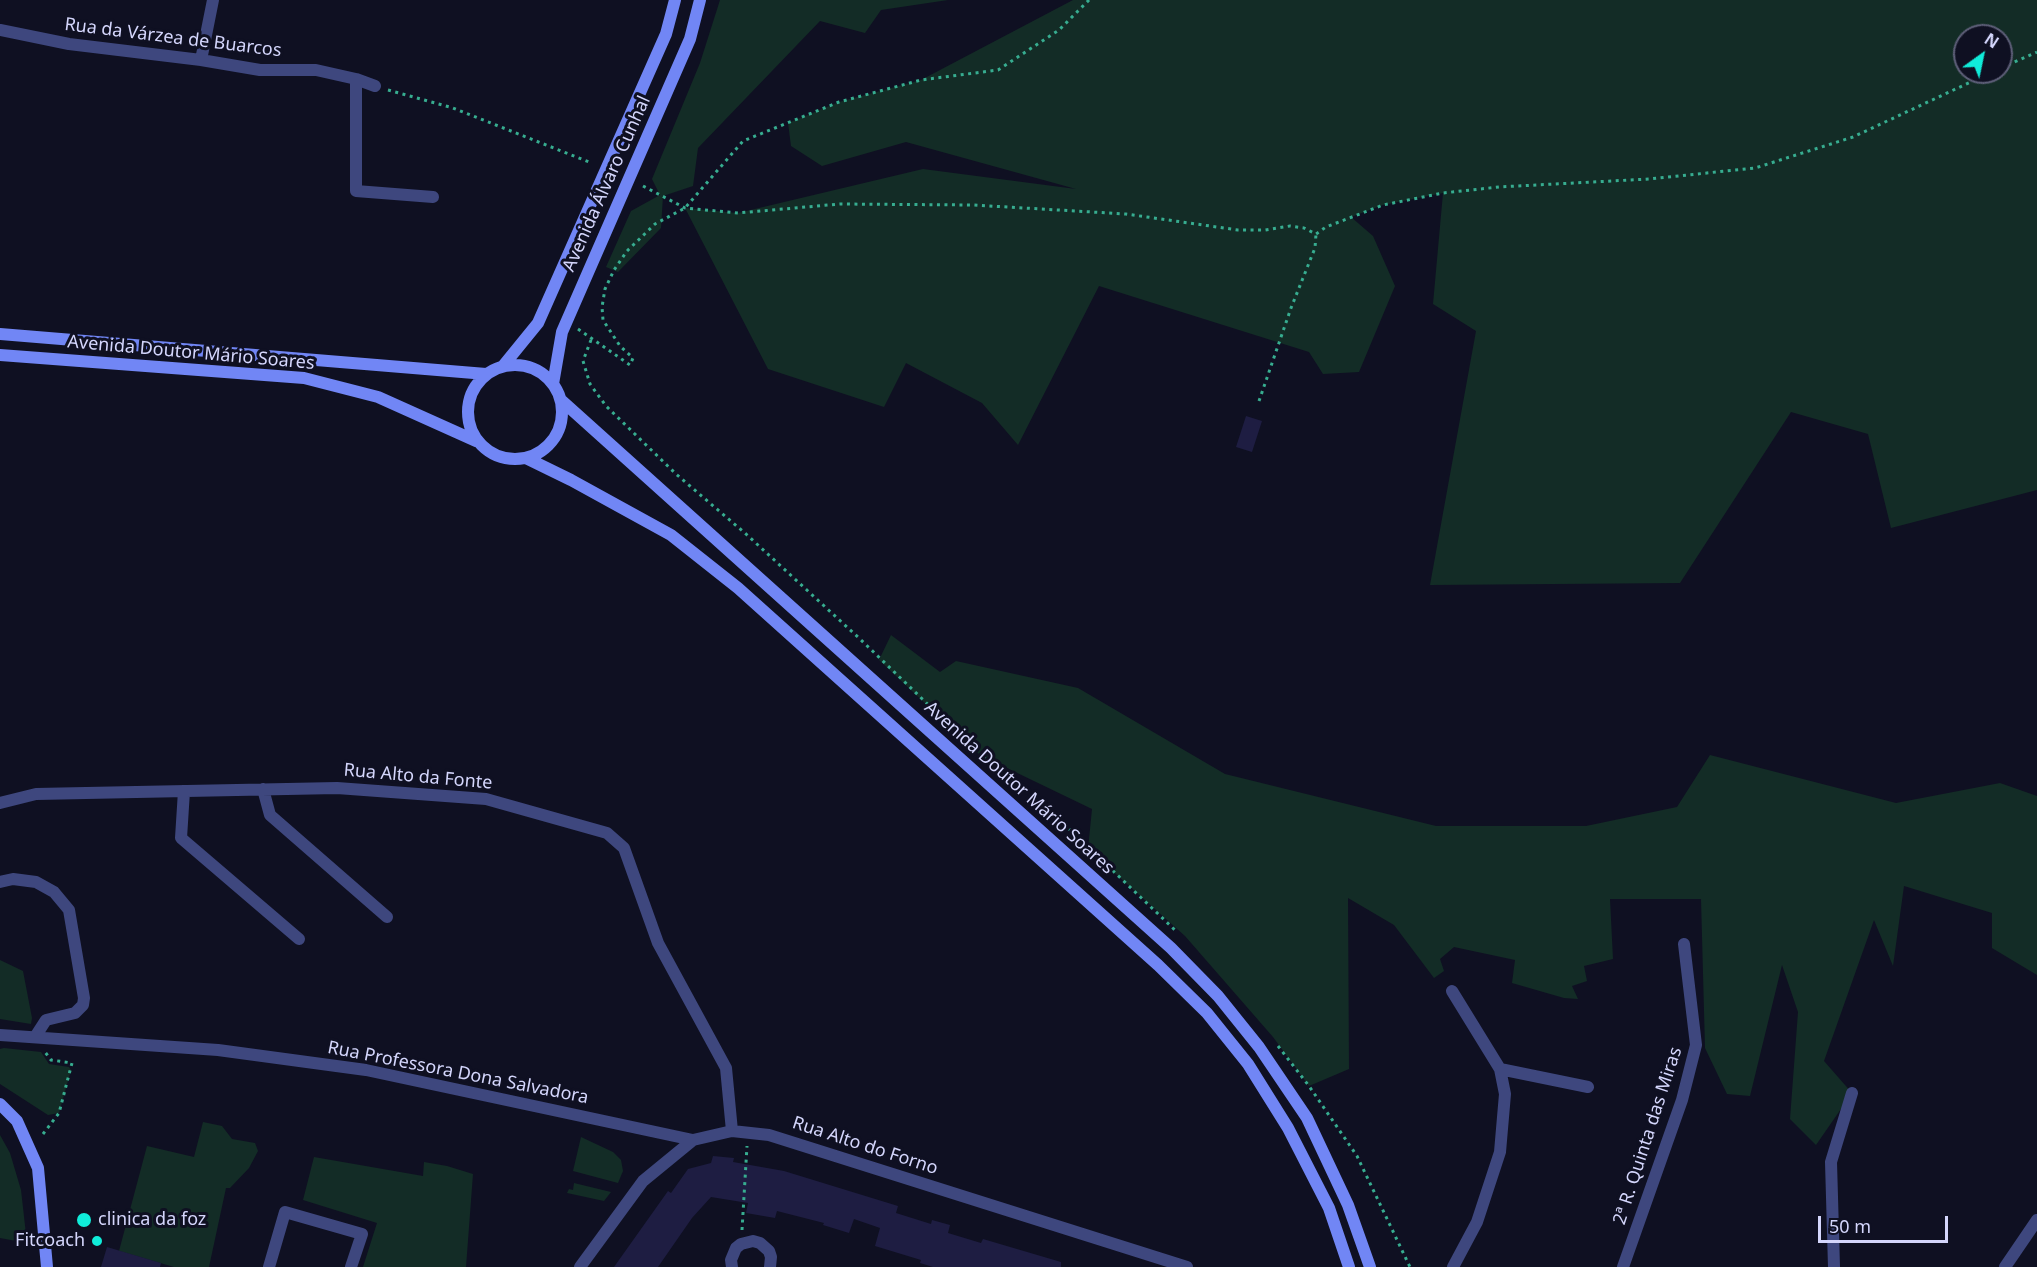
<!DOCTYPE html>
<html>
<head>
<meta charset="utf-8">
<style>
  body { margin:0 }
  #map { position:relative; width:2037px; height:1267px; overflow:hidden; background:#0f1022; font-family:"Noto Sans",sans-serif }
  canvas { display:block }
  .north { position:absolute; left:1953px; top:24px; width:60px; height:60px; box-sizing:border-box; background:#0f1022; border:2px solid #5e5f79; border-radius:50%; rotate:33deg; font-size:16px; font-weight:700; line-height:24px; text-align:center; color:#d4d6fc }
  .north::after { content:''; display:block; margin:auto; width:21px; height:27px; background:#10ecda; clip-path:polygon(50% 0,100% 100%,50% 72%,0 100%) }
  .scale { position:absolute; left:1818px; top:1216px; width:130px; height:27px; box-sizing:border-box; border:3px solid #d4d6fc; border-top:0; padding-left:8px; font-size:18px; line-height:21px; white-space:nowrap; color:#d4d6fc; -webkit-text-stroke:4px #0f1022; paint-order:stroke }
</style>
</head>
<body>
<div id="map">
<canvas width="2037" height="1267"></canvas>
<div class="north">N</div>
<div class="scale">50 m</div>
</div>
<script>
const context = document.querySelector('canvas').getContext('2d');
context.lineJoin = 'round';
function paint(path, color) { context.fillStyle = color; context.fill(path, 'evenodd'); }
const toPath = rows => new Path2D(rows.map(r => 'M' + r).join(''));
function trace(path, color, width, dash) { context.strokeStyle = color; context.lineWidth = width; context.lineCap = dash ? 'butt' : 'round'; context.setLineDash(dash || []); context.stroke(path); }
function write(font, color, halo, rows, align = 'center') {
  context.font = font + ' "Noto Sans",sans-serif'; context.lineWidth = 6; context.setLineDash([]); context.textBaseline = 'middle'; context.strokeStyle = halo; context.fillStyle = color; for (const [text, x, y, turn = 0] of rows) {
    context.save(); context.translate(x, y); context.rotate((+turn || 0) * Math.PI / 180); context.textAlign = isNaN(turn) ? turn : align; if (halo) context.strokeText(text, 0, 0); context.fillText(text, 0, 0); context.restore();
  }
}
paint(toPath([
  [720,0,948,0,881,10,865,33,820,21,698,148,693,186,663,196,661,228,618,272,606,267,631,211,660,195,652,179,700,63],
  [1073,0,2037,0,2037,490,1891,528,1868,434,1791,412,1680,583,1430,585,1476,331,1433,304,1443,193,1383,205,1351,217,1373,236,1395,286,1359,372,1323,374,1309,352,1099,286,1018,445,982,403,906,363,884,407,768,369,685,208,738,213,923,169,1076,189,906,142,822,166,791,146,788,123,839,102,921,80],
  [1965,36,2001,36,2001,72,1965,72],
  [891,635,940,672,956,661,1078,688,1225,774,1436,826,1586,826,1677,807,1710,755,1896,803,2000,783,2037,796,2037,975,1992,948,1992,913,1904,886,1893,966,1874,920,1824,1061,1852,1093,1816,1145,1790,1119,1798,1012,1782,965,1750,1096,1727,1094,1705,1048,1701,899,1610,899,1613,959,1584,966,1587,981,1572,986,1578,999,1564,998,1512,983,1515,960,1454,947,1440,959,1444,971,1434,978,1394,925,1348,898,1349,1069,1309,1086,1273,1037,1185,936,1088,849,1092,809,980,755,879,660],
  [0,960,23,971,32,1018,31,1024,0,1019],
  [4,1048,41,1052,49,1064,69,1067,71,1070,59,1113,48,1115,0,1084,0,1049],
  [203,1122,222,1126,232,1139,255,1143,258,1151,249,1168,230,1188,226,1188,209,1267,174,1267,119,1251,147,1146,194,1157],
  [0,1135,10,1153,21,1190,27,1243,0,1238],
  [581,1137,613,1152,621,1160,623,1171,618,1183,573,1171],
  [314,1157,423,1176,424,1162,447,1166,473,1174,466,1267,363,1267,377,1223,303,1200],
  [574,1183,611,1192,604,1201,567,1193,569,1189,573,1190]
]), '#132c26');
paint(toPath([
  [1246,416,1262,421,1252,452,1236,447],
  [713,1156,734,1158,733,1162,784,1171,898,1206,896,1213,931,1224,932,1220,950,1225,948,1233,981,1243,983,1239,1061,1262,1061,1267,933,1267,920,1263,921,1260,875,1246,880,1228,854,1219,849,1233,823,1225,824,1223,777,1211,775,1218,746,1213,748,1203,711,1197,692,1218,658,1267,614,1267,668,1191,671,1193,688,1169,711,1163],
  [107,1247,161,1263,160,1267,101,1267]
]), '#1e1d42');
trace(toPath([
  [2001,68,2037,52],
  [388,90,453,108,589,162],
  [643,186,685,208,738,213,840,204,973,205,1126,214,1238,230,1265,230,1290,226,1304,228,1316,234,1326,227,1383,205,1443,193,1499,187,1649,179,1755,168,1853,137,1992,72],
  [578,329,630,365,633,358,620,346,603,320,602,307,605,289,614,270,627,251,655,224,685,208,743,141,839,102,921,80,998,70,1059,30,1089,0],
  [591,340,583,361,590,384,606,406,676,474,746,534,860,639,967,742],
  [1259,401,1291,308,1315,248,1316,234],
  [983,757,1044,805,1176,931],
  [1278,1046,1309,1086,1357,1156,1410,1267],
  [43,1134,59,1113,72,1063,51,1060,45,1052],
  [742,1230,747,1146]
]), '#37ad90', 3, [3, 4.5]);
trace(toPath([
  [0,30,69,44,201,60,260,70,316,70,356,79,375,86],
  [201,60,213,0],
  [356,79,356,191,433,197],
  [263,789,270,815,387,917],
  [184,791,181,838,299,939],
  [0,803,36,794,337,788,486,799,607,833,624,848,658,943,726,1068,732,1131],
  [0,882,13,879,36,882,54,892,69,910,84,998,83,1005,75,1013,46,1020,35,1037],
  [1452,991,1500,1069,1505,1094,1500,1152,1477,1222,1453,1267],
  [0,1035,218,1050,366,1070,693,1140],
  [1500,1069,1588,1087],
  [269,1267,285,1212,362,1234,351,1267],
  [580,1267,643,1181,693,1140,732,1131,769,1135,1187,1267],
  [732,1267,731,1260,736,1248,741,1244,753,1241,760,1243,769,1251,771,1257,770,1267],
  [1623,1267,1682,1100,1696,1045,1684,944],
  [1834,1267,1831,1162,1852,1093],
  [2005,1267,2037,1220]
]), '#3e477e', 12);
trace(toPath([
  [0,334,486,374],
  [0,355,304,378,378,397,476,441],
  '468 412a47 47 0 1 1 94 0a47 47 0 1 1-94 0Z',
  [503,366,538,323,666,34,675,0],
  [553,384,562,332,690,39,700,0],
  [561,400,1171,948,1218,996,1259,1047,1307,1118,1348,1205,1370,1267],
  [526,458,571,480,671,535,738,588,1158,965,1207,1013,1248,1064,1288,1128,1329,1208,1349,1267],
  [0,1104,17,1121,38,1168,47,1267]
]), '#7186f5', 12);
for (const [x, y, r, color] of [
  [84,1220,8,"#10ecda"],
  [97,1241,6,"#10ecda"]
]) { const dot = new Path2D(); dot.arc(x, y, r, 0, 2 * Math.PI); context.fillStyle = color; context.fill(dot); trace(dot, '#0f1022', 2); }
write('18px', '#d4d6fc', '#0f1022', [
  ["Rua da Várzea de Buarcos",173,38,7],
  ["Avenida Álvaro Cunhal",607,184,-66],
  ["Avenida Doutor Mário Soares",191,353,5],
  ["Rua Alto da Fonte",418,777,5],
  ["Avenida Doutor Mário Soares",1019,788,42],
  ["Rua Professora Dona Salvadora",458,1073,11],
  ["2ª R. Quinta das Miras",1648,1136,-72],
  ["Rua Alto do Forno",865,1146,18]
]);
write('18px', '#d4d6fc', '#0f1022', [
  ["clinica da foz",98,1220],
  ["Fitcoach",85,1241,"right"]
], 'left');
</script>
</body>
</html>
